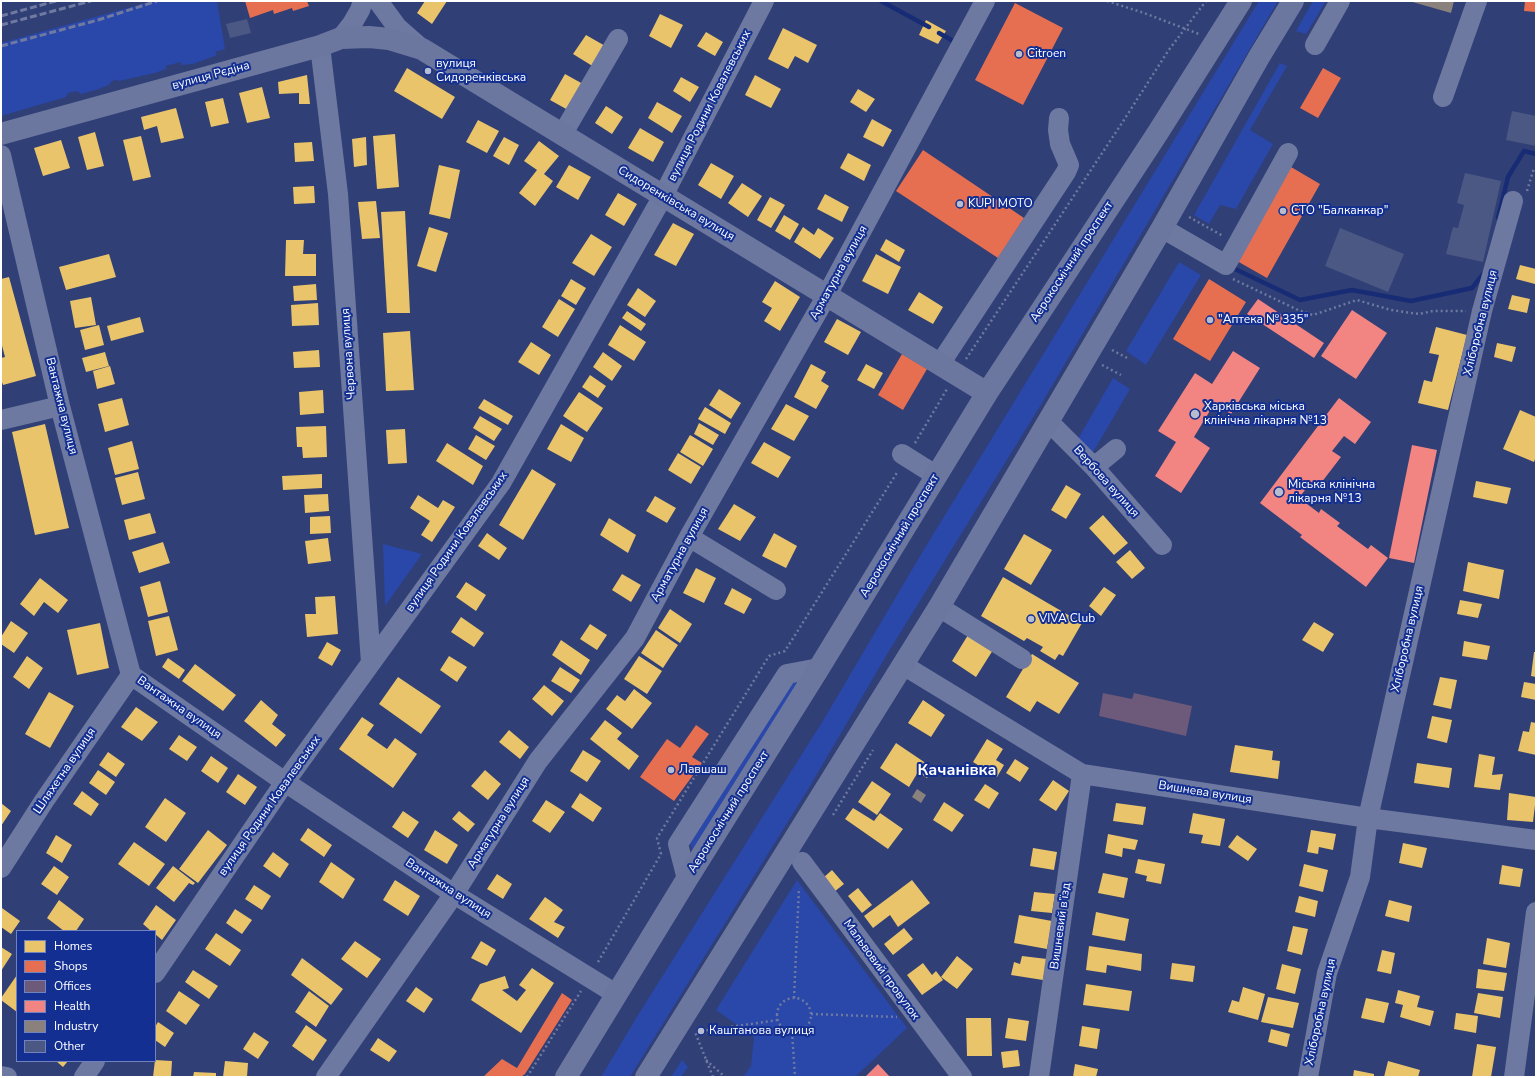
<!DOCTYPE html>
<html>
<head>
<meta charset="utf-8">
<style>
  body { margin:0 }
  #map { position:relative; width:1537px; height:1078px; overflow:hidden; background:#303f75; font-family:"Nunito Sans",sans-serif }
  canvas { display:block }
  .frame { position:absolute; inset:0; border:2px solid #fff; pointer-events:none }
  .legend { position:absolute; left:16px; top:930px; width:140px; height:132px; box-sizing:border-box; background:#132f92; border:1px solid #7182be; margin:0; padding:5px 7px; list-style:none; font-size:12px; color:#fff }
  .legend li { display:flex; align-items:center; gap:8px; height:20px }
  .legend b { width:20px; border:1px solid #7182be }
</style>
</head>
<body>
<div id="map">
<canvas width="1537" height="1078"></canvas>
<div class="frame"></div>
<ul class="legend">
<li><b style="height:11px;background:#e9c46a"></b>Homes</li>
<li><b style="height:11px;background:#e76f51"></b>Shops</li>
<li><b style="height:11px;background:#6d597a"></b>Offices</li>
<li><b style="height:11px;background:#f28482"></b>Health</li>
<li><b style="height:11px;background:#8a817c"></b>Industry</li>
<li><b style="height:11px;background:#4b5883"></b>Other</li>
</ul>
</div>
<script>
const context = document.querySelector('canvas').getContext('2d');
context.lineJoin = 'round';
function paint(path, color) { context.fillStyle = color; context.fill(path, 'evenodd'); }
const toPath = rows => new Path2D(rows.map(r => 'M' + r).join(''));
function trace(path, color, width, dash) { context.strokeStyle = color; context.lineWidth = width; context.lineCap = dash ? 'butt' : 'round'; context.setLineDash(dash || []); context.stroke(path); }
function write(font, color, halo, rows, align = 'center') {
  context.font = font + ' "Nunito Sans",sans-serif'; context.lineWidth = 4; context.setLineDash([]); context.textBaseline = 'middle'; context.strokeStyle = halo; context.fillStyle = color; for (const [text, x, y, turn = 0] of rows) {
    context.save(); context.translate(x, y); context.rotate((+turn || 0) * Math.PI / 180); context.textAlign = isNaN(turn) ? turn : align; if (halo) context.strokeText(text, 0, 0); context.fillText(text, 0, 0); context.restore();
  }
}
paint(toPath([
  [153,1,217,1,225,49,215,52,217,55,193,64,181,65,181,62,166,66,166,69,155,73,119,81,115,80,112,81,109,85,96,90,81,94,77,91,68,93,66,97,1,116,1,43],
  [1259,1,1278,1,1042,403,889,651,810,786,630,1077,601,1077,638,1015,824,719,923,551],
  [1313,1,1326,1,1306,34,1296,31],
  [1280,63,1287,66,1250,130,1273,144,1236,209,1220,205,1209,224,1194,215],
  [1179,262,1201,275,1146,365,1126,351],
  [1113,378,1130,389,1092,454,1078,439],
  [383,544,422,554,385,606],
  [791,683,797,683,693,850,690,844],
  [797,880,907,1028,855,1077,743,1077,751,1066,754,1037,716,1010],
  [682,1060,688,1067,681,1077,671,1077]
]), '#2a47aa');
paint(toPath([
  [425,1,447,1,432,24,417,13],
  [660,14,683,25,671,48,649,36],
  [926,20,946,31,938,44,919,35],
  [783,28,817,45,808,63,795,56,788,69,768,59],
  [706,32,723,42,715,56,697,46],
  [586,35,607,47,594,67,573,54],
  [407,68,455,97,442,119,394,91],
  [565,74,583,84,568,110,550,100],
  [307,75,310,104,299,104,299,93,279,94,278,82],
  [755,75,781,89,771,108,745,95],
  [681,77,699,87,690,102,673,91],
  [262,87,270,118,247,123,239,93],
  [858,89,875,99,866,112,850,102],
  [223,98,229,123,211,127,205,102],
  [657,102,682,116,672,133,648,118],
  [606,106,623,117,612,134,595,123],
  [176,108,184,138,161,143,157,126,144,130,141,117],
  [872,119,892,130,883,147,863,137],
  [478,120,499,131,487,153,466,142],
  [640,128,664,142,653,162,628,148],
  [95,132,104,166,87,170,78,137],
  [395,134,399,187,377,189,373,136],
  [141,136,151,177,133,181,123,140],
  [366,137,367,165,354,167,352,139],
  [504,137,519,145,509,165,493,156],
  [61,140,70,168,43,176,34,148],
  [539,141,559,156,544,174,553,181,535,206,519,193,537,170,524,161],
  [312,142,314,161,295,162,294,143],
  [848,153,871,165,864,181,840,168],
  [711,163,734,176,721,199,698,185],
  [439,165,460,170,450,219,429,214],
  [569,165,591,177,578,200,556,187],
  [742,183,762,196,748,217,728,203],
  [314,186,315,203,294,204,293,187],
  [618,193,637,204,624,226,605,215],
  [825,194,849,207,842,222,817,209],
  [770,197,785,205,771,228,757,220],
  [376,201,380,238,362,239,358,202],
  [405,211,410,313,387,313,381,212],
  [784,215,799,224,790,240,775,231],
  [673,223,694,234,676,266,654,255],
  [429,227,448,233,436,272,417,266],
  [803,227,814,235,818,228,834,238,820,259,794,242],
  [591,234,612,247,594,276,572,263],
  [886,239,905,250,899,262,880,250],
  [286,240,304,240,303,254,316,254,316,276,285,276],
  [109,254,116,277,66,290,59,267],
  [876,254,901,267,888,294,862,281],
  [1520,265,1536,269,1535,284,1516,279],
  [9,277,36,376,3,385,1,379,1,358,5,357,1,342,1,279],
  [571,279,586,288,576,305,561,296],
  [775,281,800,297,780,331,764,321,772,308,762,302],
  [316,284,317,300,294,301,293,286],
  [638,288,656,301,645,317,627,305],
  [919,292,943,307,933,324,908,310],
  [1512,295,1530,299,1527,313,1508,309],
  [91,297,96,325,75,328,70,301],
  [559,299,575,309,558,337,542,327],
  [318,303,319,325,292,326,291,305],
  [627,311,646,324,641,331,622,318],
  [140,317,144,332,111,341,107,326],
  [837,319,861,332,848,355,824,342],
  [99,325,104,345,85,350,80,330],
  [620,325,646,342,634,361,608,345],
  [1436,327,1467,335,1448,410,1418,403,1424,380,1432,382,1439,355,1429,353],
  [410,331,414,390,386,391,383,333],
  [531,342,551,355,539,375,518,362],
  [1497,343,1516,347,1512,362,1494,357],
  [319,350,320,367,294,368,293,352],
  [105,352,109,366,86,372,82,358],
  [603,352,622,366,612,381,593,367],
  [811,364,826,372,821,381,829,386,816,409,794,397],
  [866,364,883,373,874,389,857,380],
  [110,366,115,384,97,389,93,371],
  [590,375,606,386,598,398,582,387],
  [719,389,741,403,731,419,709,405],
  [323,390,324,413,300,415,299,392],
  [579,392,603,408,587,432,563,416],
  [122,398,129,425,105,432,98,404],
  [484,399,513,416,508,425,478,408],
  [786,404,809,416,794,441,771,429],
  [705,407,731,423,725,434,698,419],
  [1520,410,1536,417,1536,456,1534,462,1503,449],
  [480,416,502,429,494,441,473,428],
  [699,423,719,435,713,445,694,434],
  [45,424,69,528,35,535,12,432],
  [561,424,584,438,571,462,547,449],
  [326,426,327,457,303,458,302,447,297,447,296,427],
  [405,429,407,463,388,464,386,430],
  [476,435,495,446,486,460,468,449],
  [690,435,713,449,703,466,680,452],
  [132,441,139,469,115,475,108,448],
  [764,442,791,457,778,478,751,463],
  [447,443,483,466,473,485,436,461],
  [678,453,701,467,691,484,668,470],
  [532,469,556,484,523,540,499,525],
  [138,472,145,499,122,505,115,478],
  [322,474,322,488,283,490,282,476],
  [1476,481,1511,488,1507,504,1473,497],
  [1066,485,1081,494,1066,519,1051,510],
  [328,494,329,511,305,513,304,495],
  [418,495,438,508,443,500,455,507,432,542,421,535,430,521,410,508],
  [655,496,676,508,667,523,646,511],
  [734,504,756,517,740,541,718,529],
  [150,513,156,533,129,540,124,520],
  [1103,515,1128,543,1114,555,1089,528],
  [330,516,331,533,310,534,310,517],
  [609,518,636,535,628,553,600,535],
  [487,533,507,548,499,560,478,546],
  [774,533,797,546,786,568,762,556],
  [1024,534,1052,550,1031,585,1004,569],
  [328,538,331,561,308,564,305,541],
  [163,542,170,563,139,573,132,552],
  [1130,550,1145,568,1132,579,1116,562],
  [1468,562,1504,570,1499,599,1463,591],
  [696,568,716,578,704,603,683,593],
  [622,574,641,585,631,602,612,590],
  [1003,577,1082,623,1063,656,1059,654,1055,660,1040,651,1043,647,1027,638,1024,641,981,616],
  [40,578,68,600,58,613,44,602,34,616,20,604],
  [160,581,168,612,148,617,140,587],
  [466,582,486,595,476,611,456,597],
  [1104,587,1116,595,1101,616,1089,606],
  [732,588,752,599,744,614,724,604],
  [335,596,338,634,307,637,305,614,316,614,315,597],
  [1460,600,1482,604,1478,618,1457,614],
  [670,609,692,624,680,643,658,628],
  [169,616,178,650,156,656,148,621],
  [461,617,484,633,474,647,451,632],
  [11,621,28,633,14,653,1,644,1,637],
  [1314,622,1334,634,1323,652,1302,640],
  [100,623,109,668,77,675,67,630],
  [590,624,607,635,597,650,580,639],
  [656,630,678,645,663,668,641,653],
  [968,635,993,650,976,677,952,661],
  [561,640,590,660,581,675,552,655],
  [1464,641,1490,646,1487,660,1462,656],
  [327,642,341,650,332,666,318,658],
  [1534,652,1536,652,1536,677,1531,676],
  [1032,654,1079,683,1059,714,1037,701,1030,712,1006,697],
  [27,656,43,668,29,689,13,677],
  [449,656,467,667,457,682,440,670],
  [639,656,662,671,647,694,624,679],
  [168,658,185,670,179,679,162,667],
  [195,664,236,695,223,711,182,681],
  [560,667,580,680,571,693,551,681],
  [398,677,441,706,421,734,379,704],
  [1440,677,1457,680,1451,709,1433,705],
  [1524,682,1536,684,1536,700,1521,697],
  [544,685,564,701,552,716,532,699],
  [634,689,652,703,632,729,606,709,617,695,625,701],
  [49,692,74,706,50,748,25,734],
  [261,700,278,715,272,724,286,735,276,747,244,721],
  [923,700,945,715,931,737,908,723],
  [136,707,158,722,142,741,121,727],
  [1432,716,1452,720,1447,743,1427,738],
  [362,717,374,725,367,735,387,749,395,738,417,754,393,788,339,749],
  [605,720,622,733,617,739,639,756,629,770,590,739],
  [1531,722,1536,723,1536,755,1518,751,1523,731,1529,732],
  [509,730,529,747,520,759,499,742],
  [179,735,197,747,187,761,169,749],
  [987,739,1003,749,996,760,1004,765,997,777,973,762],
  [896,743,933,768,927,778,918,772,909,787,880,768],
  [1235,745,1273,751,1272,760,1280,761,1278,779,1230,772],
  [583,750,601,761,587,782,570,771],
  [108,752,125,764,116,777,99,765],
  [1479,754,1495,757,1492,775,1503,774,1500,790,1474,787],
  [211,756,228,768,218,783,201,771],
  [1015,759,1029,768,1020,782,1006,773],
  [1417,763,1452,768,1449,788,1414,783],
  [98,770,115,782,106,795,89,783],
  [485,770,501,784,488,800,471,786],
  [238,774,257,787,245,805,226,792],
  [1053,780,1069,791,1056,811,1039,800],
  [872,781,891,794,877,815,858,802],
  [985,784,999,793,989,809,974,800],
  [82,791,99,804,91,816,73,804],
  [580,793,602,808,593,822,571,807],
  [1509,793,1536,797,1533,822,1507,820],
  [165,798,186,813,166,842,145,827],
  [546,800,565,812,550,833,532,821],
  [944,802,964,815,952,832,933,820],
  [1,803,11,811,1,826],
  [1116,803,1146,807,1143,825,1113,821],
  [853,808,874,821,880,813,903,829,888,849,845,819],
  [403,811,419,822,408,838,392,827],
  [459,811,475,824,468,832,452,819],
  [1193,813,1225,819,1220,846,1201,843,1203,835,1189,833],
  [308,828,332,845,324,857,300,840],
  [208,830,227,845,198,883,179,869],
  [435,830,458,845,447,864,424,850],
  [1311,830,1336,834,1333,850,1319,847,1318,854,1307,852],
  [1108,834,1138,840,1135,850,1123,848,1122,857,1105,853],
  [56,835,72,845,62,863,46,853],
  [1237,835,1257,849,1248,861,1228,847],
  [134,842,165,864,149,886,118,864],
  [1403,843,1427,848,1422,868,1399,863],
  [1033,848,1057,852,1054,870,1030,866],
  [273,852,289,864,280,878,263,866],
  [1138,859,1165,864,1161,884,1146,881,1147,876,1135,873],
  [331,862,355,879,343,899,319,882],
  [1304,864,1328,870,1323,892,1299,886],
  [1502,865,1523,869,1520,887,1499,884],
  [54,866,69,877,57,895,41,884],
  [173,866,195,883,193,885,189,883,174,902,156,888],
  [832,870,844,884,834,892,823,878],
  [1103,873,1128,878,1124,898,1098,893],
  [497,874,512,884,503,899,487,889],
  [395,880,420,896,408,916,383,900],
  [912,880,930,903,898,927,890,915,873,928,864,916],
  [254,885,271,896,262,910,245,899],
  [858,888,872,905,862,913,848,896],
  [1034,892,1055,894,1052,913,1031,911],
  [1299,896,1318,901,1315,917,1295,912],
  [545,897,563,910,554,922,565,927,558,938,529,919],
  [59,900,84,919,76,931,64,931,47,918],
  [1389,900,1412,906,1409,922,1385,916],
  [156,905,176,920,162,940,155,934,155,931,151,931,143,924],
  [2,908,20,921,11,934,1,927,1,910],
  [235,909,252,920,242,934,226,923],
  [1096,912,1129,919,1125,941,1092,935],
  [1019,915,1052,921,1047,949,1014,943],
  [1293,926,1308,929,1302,955,1287,951],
  [904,928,913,939,893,955,884,944],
  [216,933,241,950,230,966,205,949],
  [1487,938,1510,943,1506,968,1483,964],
  [355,941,381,959,367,978,341,959],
  [481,941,496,950,487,966,471,958],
  [1089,946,1142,954,1141,971,1107,965,1106,973,1086,970],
  [1,947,12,954,1,971],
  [1382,950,1395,953,1391,974,1377,971],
  [957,956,973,969,957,989,941,977],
  [1022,956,1047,959,1043,980,1011,975,1014,962,1020,964],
  [302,958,343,989,331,1005,291,975],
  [923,963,932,975,936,971,943,980,922,995,907,975],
  [1172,963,1195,966,1193,982,1170,979],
  [1282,964,1301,969,1295,994,1276,989],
  [532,968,554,983,521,1033,471,1000,480,984,505,976,509,988,502,990,517,1001,526,990,519,985],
  [1478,969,1507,973,1504,991,1476,988],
  [193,970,218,986,209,999,185,982],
  [17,975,17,1012,1,1000,1,998],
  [1086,984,1132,991,1129,1011,1083,1005],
  [416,987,433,999,424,1013,406,1001],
  [1243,987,1265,994,1258,1020,1228,1012,1232,1000,1239,1002],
  [1398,990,1420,996,1417,1007,1434,1011,1430,1026,1400,1017,1403,1005,1395,1003],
  [179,991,200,1005,186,1025,166,1011],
  [309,991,329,1006,316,1027,295,1012],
  [1478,993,1503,997,1500,1018,1474,1013],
  [1268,997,1299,1003,1293,1028,1261,1022],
  [1366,998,1389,1003,1384,1023,1361,1018],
  [1456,1013,1478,1016,1476,1033,1454,1029],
  [966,1018,991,1018,992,1056,967,1056],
  [1008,1018,1029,1021,1026,1041,1005,1038],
  [158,1022,174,1033,165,1047,155,1040,155,1027],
  [306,1025,327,1040,313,1061,292,1046],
  [1082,1026,1100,1029,1097,1049,1079,1046],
  [1271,1029,1290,1034,1287,1047,1268,1042],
  [254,1032,269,1042,258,1059,243,1049],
  [378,1038,397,1051,389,1062,370,1050],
  [1477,1044,1496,1047,1491,1077,1472,1077],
  [1018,1050,1020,1066,1003,1068,1001,1052],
  [155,1060,172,1061,171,1077,153,1077],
  [56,1061,68,1061,63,1067],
  [225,1061,248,1063,247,1077,223,1077],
  [1388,1061,1420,1070,1418,1077,1384,1077],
  [1075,1064,1098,1069,1096,1077,1073,1077],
  [1354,1070,1374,1074,1374,1077,1353,1077],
  [194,1072,216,1073,216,1077,193,1077]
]), '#e9c46a');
paint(toPath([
  [245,1,307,1,309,6,293,11,292,8,274,14,273,10,250,18],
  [1525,1,1536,1,1536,12,1524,11],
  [1015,3,1063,28,1023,105,975,80],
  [1323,68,1341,78,1318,118,1300,108],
  [923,150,1024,218,998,258,896,191],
  [1291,167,1320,184,1267,278,1237,261],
  [1209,279,1246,302,1210,361,1173,339],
  [902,354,927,369,903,410,878,395],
  [696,725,709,734,692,757,702,763,674,801,640,777,667,739,680,748],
  [562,993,572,1000,525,1074,521,1077,483,1077,502,1059,517,1068]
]), '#e76f51');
paint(toPath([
  [1103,693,1132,699,1134,693,1192,706,1186,736,1099,716]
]), '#6d597a');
paint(toPath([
  [1258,299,1324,343,1314,358,1247,314],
  [1352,310,1387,333,1356,379,1321,356],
  [1233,351,1260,368,1231,414,1214,404,1194,437,1210,448,1181,493,1155,476,1176,442,1158,431,1195,373,1212,384],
  [1339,398,1371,422,1355,444,1344,436,1332,451,1341,457,1318,487,1311,482,1299,498,1319,513,1321,509,1340,523,1337,526,1368,549,1371,545,1388,558,1366,587,1300,537,1302,535,1260,503],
  [1412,445,1437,450,1414,563,1389,558],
  [878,1064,890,1077,865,1077]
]), '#f28482');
paint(toPath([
  [1409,1,1454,1,1451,13],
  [917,789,926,795,921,803,912,797]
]), '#8a817c');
trace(toPath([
  [881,1,929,27],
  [939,33,953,41],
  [1498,218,1508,177,1524,151,1536,154],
  [1231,267,1300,300,1352,290,1411,301,1472,288,1484,273]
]), '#182c76', 4.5);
paint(toPath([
  [247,19,251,33,230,38,226,24],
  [1512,111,1536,116,1536,146,1506,140],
  [1465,173,1501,181,1483,262,1446,254,1453,227,1458,228,1464,205,1457,203],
  [1340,228,1404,254,1388,292,1325,266]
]), '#4b5883');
trace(toPath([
  [1107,1,1144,13,1199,34],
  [1527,191,1534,168,1536,168],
  [1189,217,1223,236],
  [1233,279,1298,310,1313,315,1357,300,1391,310,1419,314,1433,311,1466,311],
  [1112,350,1129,359],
  [966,359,1122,123,1168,51,1206,1],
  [1102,365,1121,375],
  [915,443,947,389],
  [833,815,873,750],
  [598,962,661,854,657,838,769,656,785,651,898,471],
  '777 1015a17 17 0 1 1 34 0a17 17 0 1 1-34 0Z',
  [794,998,799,888],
  [811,1014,897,1017],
  [792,1032,795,1077],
  [706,1060,725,1077],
  [527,1077,581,991],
  [713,1077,695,1032,778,1020]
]), '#6d79a0', 2.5, [2, 3]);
trace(toPath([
  [378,1,397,27,422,49],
  [341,38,352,24,360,10,363,1],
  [1315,45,1340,1],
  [320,46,338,194,371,663],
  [1443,97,1477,1],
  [562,135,618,39],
  [1,155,60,406,131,675,285,782,454,894,616,994],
  [1162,228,1226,265,1288,153],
  [940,364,1066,172,1069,165,1060,144,1058,130,1059,118],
  [1,420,60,406],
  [1048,421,1094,467,1162,545],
  [902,454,937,476],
  [1094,467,1116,449],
  [689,537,776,590],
  [939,607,1022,659],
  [903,665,1082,774,1368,818,1536,840],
  [802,862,962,1077],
  [1,868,44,801,131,675],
  [687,879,678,844,787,674,819,668],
  [155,973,285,782,501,483,663,196,764,1],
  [1,1076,7,1077],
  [84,1077,95,1061],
  [326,1077,454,894,538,761,635,638,689,537,827,295,985,1],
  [1039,1077,1082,774],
  [1308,1077,1327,973,1360,877,1368,818,1482,311,1513,201],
  [1514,1077,1536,912]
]), '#6d79a0', 20);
trace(toPath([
  [1,134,320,46,341,38,369,37,389,39,422,49,987,393],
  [566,1077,687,879,819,668,987,393,1157,134,1241,1],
  [646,1077,939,607,1162,228,1259,57,1293,1]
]), '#6c77a0', 22);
trace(toPath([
  [1,16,56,1],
  [1,25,91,1],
  [1,46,98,20,157,1]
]), '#707aa0', 3, [7, 3]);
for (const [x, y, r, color] of [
  [1019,54,4,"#b7bccf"],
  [428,71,4,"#b7bccf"],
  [960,204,4,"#b7bccf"],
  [1283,211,4,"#b7bccf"],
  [1210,320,4,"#b7bccf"],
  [1195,414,5,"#b7bccf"],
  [1279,492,5,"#b7bccf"],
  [1031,619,4,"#b7bccf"],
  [671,770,4,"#b7bccf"],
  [701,1031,4,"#b7bccf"]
]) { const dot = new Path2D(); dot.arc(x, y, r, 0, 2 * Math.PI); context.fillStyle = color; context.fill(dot); trace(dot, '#132f92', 1.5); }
write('12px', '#fff', '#132f92', [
  ["Citroen",1027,54],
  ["вулиця",436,64],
  ["Сидоренківська",436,78],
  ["KUPI MOTO",968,204],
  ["СТО \"Балканкар\"",1291,211],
  ["\"Аптека № 335\"",1218,320],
  ["Харківська міська",1204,407],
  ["клінічна лікарня №13",1204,421],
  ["Міська клінічна",1288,485],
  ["лікарня №13",1288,499],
  ["VIVA Club",1039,619],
  ["Лавшаш",679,770],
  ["Каштанова вулиця",709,1031]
], 'left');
write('12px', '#fff', '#132f92', [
  ["вулиця Рєдіна",211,76,-15],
  ["вулиця Родини Ковалевських",710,106,-63],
  ["Сидоренківська вулиця",676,204,31],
  ["Аерокосмічний проспект",1072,262,-57],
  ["Арматурна вулиця",839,273,-61],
  ["Хліборобна вулиця",1481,323,-76],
  ["Червона вулиця",349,354,-94],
  ["Вантажна вулиця",61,406,76],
  ["Вербова вулиця",1106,482,48],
  ["Аерокосмічний проспект",900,536,-59],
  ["вулиця Родини Ковалевських",457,542,-55],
  ["Арматурна вулиця",680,555,-61],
  ["Хліборобна вулиця",1408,639,-77],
  ["Вантажна вулиця",179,708,35],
  ["Шляхетна вулиця",65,771,-56],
  ["Вишнева вулиця",1205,793,9],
  ["вулиця Родини Ковалевських",270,806,-55],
  ["Аерокосмічний проспект",729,812,-58],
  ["Арматурна вулиця",499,823,-58],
  ["Вантажна вулиця",448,889,33],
  ["Вишневий в’їзд",1061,926,-82],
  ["Мальвовий провулок",881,970,54],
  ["Хліборобна вулиця",1321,1012,-78]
]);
write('bold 16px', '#fff', '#132f92', [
  ["Качанівка",957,771]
]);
</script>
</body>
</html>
